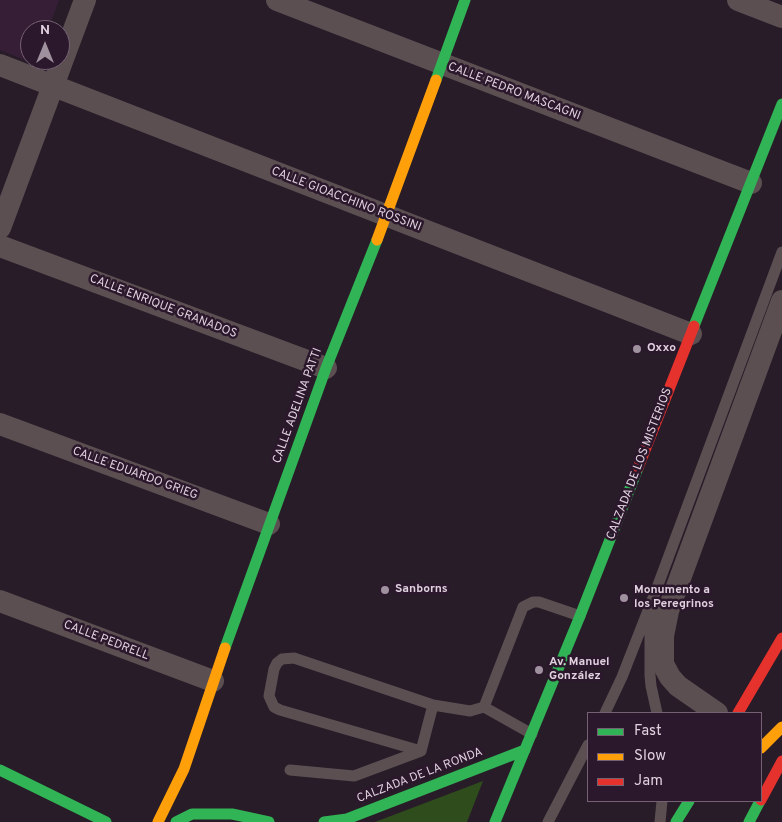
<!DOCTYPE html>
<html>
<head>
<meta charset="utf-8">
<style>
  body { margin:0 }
  #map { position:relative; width:782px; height:822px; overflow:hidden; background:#281c28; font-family:Overpass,sans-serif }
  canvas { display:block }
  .legend { position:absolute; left:587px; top:712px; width:175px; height:90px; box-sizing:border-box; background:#2c182c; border:1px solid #746273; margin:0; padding:6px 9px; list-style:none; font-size:15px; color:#dfd1de }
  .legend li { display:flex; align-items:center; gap:10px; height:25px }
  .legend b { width:25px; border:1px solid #746273 }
  .north { position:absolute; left:20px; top:20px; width:50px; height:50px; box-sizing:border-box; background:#2c182c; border:1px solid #746273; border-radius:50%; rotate:0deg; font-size:14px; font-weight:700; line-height:20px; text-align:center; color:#dfd1de }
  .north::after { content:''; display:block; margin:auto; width:18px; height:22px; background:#9f929e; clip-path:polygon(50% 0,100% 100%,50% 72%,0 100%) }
</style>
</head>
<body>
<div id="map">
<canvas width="782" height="822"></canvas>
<ul class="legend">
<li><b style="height:6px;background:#30b455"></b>Fast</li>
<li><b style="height:6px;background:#ff9f0a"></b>Slow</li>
<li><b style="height:6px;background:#e5322d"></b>Jam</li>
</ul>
<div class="north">N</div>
</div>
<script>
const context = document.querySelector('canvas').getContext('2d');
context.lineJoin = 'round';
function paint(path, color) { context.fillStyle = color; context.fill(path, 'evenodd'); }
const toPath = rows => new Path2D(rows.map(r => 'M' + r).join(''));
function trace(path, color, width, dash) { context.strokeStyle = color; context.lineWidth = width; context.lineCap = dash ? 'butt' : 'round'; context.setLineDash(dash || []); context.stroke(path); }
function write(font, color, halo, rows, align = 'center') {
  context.font = font + ' Overpass,sans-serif'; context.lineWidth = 5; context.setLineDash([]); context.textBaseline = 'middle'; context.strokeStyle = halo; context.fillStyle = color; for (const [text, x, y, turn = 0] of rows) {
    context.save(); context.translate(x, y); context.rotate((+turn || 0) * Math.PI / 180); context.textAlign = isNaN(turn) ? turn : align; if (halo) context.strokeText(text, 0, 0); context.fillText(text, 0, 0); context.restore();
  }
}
paint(toPath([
  [0,0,59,0,48,30,30,30,30,60,35,60,30,62,0,50]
]), '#361f36');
paint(toPath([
  [483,781,467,822,375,822]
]), '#2f4c1c');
trace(toPath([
  [654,609,650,628,650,675,651,686,657,713],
  [433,705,421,751,280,710,274,707,269,696,274,669,277,663,282,659,294,658,433,705,470,711,484,707,532,734],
  [484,707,523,607,533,602,539,602,580,616],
  [605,713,622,677,658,585,782,252],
  [290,770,354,776,421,751],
  [548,822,588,745],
  [660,822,662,801]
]), '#5b4f52', 11);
trace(toPath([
  [277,0,751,183],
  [738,0,782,17],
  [0,65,691,334],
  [0,228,85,0],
  [0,246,326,368],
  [0,424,269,524],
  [0,601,213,681],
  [717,713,678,686,670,677,663,664,663,636,668,611,782,301]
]), '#5b4f52', 22);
trace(toPath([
  [436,80,465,0],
  [694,326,782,104],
  [225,648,326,368,377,240],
  [0,770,106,822],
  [176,822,192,814,232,814,269,822],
  [324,822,347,819,525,750],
  [495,822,580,616,638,468],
  [676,822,689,801],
  [749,822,760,801]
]), '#30b455', 11);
trace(toPath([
  [377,240,436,80],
  [761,748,782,727],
  [158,822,184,769,225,648]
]), '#ff9f0a', 11);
trace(toPath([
  [638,468,694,326],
  [738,713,782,638],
  [761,800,782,761]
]), '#e5322d', 11);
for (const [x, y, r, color] of [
  [637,349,5,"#9f929e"],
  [385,590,5,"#9f929e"],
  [624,598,5,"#9f929e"],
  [539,670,5,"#9f929e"]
]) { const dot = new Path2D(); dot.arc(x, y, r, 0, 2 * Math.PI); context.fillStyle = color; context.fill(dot); trace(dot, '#2c182c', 2); }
write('12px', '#dfd1de', '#2c182c', [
  ["CALLE PEDRO MASCAGNI",514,92,21],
  ["CALLE GIOACCHINO ROSSINI",346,200,21],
  ["CALLE ENRIQUE GRANADOS",163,307,21],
  ["CALLE ADELINA PATTI",298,406,-70],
  ["CALZADA DE LOS MISTERIOS",640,464,-69],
  ["CALLE EDUARDO GRIEG",135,474,20],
  ["CALLE PEDRELL",106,641,21],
  ["CALZADA DE LA RONDA",420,776,-21]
]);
write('bold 12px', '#dfd1de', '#2c182c', [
  ["Oxxo",647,349],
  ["Sanborns",395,590],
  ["Monumento a",634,591],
  ["los Peregrinos",634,605],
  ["Av. Manuel",549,663],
  ["González",549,677]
], 'left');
</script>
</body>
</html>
